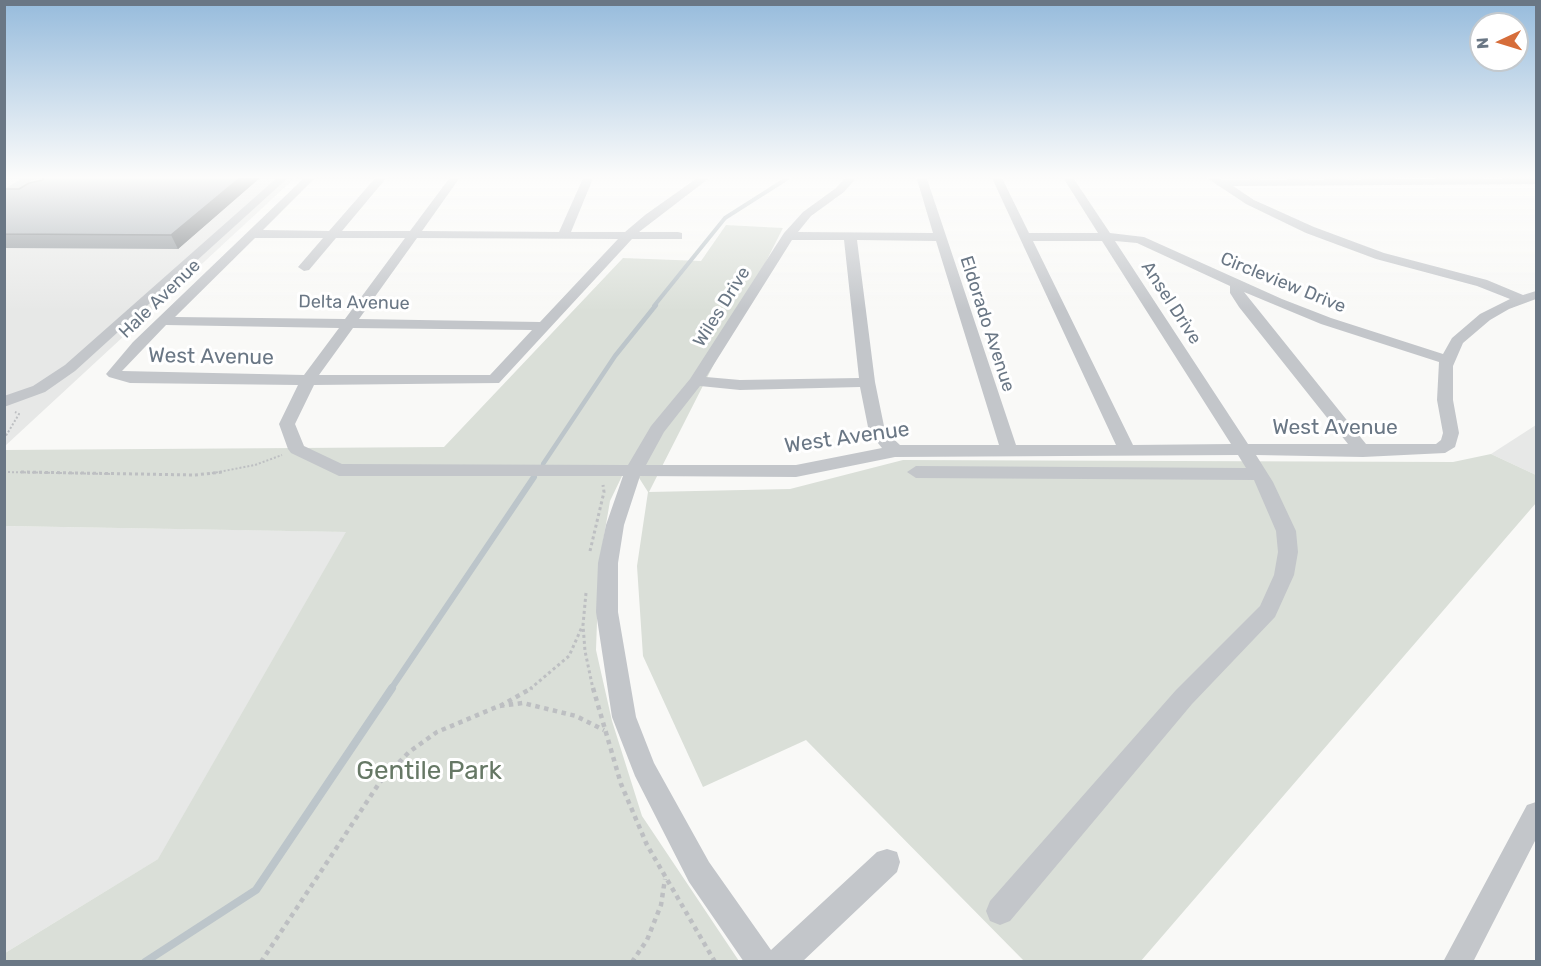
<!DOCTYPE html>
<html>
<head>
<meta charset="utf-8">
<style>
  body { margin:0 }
  #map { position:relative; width:1541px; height:966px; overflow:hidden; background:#f9f9f7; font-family:Rubik,sans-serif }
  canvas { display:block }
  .frame { position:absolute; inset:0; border:6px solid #6a7785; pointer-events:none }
  .north { position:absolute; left:1469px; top:12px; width:60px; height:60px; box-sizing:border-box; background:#fff; border:2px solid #c3c9ce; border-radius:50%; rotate:266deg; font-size:16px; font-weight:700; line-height:24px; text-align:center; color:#6a7785 }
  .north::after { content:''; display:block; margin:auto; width:21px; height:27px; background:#d66d3a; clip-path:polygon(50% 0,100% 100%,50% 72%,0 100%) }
</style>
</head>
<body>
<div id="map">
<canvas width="1541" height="966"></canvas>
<div class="frame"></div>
<div class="north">N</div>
</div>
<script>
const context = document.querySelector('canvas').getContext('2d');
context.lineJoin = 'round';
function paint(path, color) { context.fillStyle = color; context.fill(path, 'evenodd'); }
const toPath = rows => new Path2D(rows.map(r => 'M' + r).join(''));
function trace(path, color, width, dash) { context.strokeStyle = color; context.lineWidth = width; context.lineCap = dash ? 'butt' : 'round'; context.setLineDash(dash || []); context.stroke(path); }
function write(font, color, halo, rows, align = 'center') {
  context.font = font + ' Rubik,sans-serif'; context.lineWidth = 6; context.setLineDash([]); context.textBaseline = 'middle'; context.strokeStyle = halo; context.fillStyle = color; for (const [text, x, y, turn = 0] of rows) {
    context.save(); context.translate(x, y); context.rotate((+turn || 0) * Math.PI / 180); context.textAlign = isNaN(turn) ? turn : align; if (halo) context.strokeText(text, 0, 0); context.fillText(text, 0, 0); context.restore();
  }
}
paint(toPath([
  [5,176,297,176,5,446],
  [1536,425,1536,475,1491,454],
  [5,526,413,533,173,850,5,953]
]), '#e7e8e7');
paint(toPath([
  [726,225,783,228,649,492,790,489,903,460,1453,462,1491,454,1536,475,1536,503,1140,962,1024,961,806,740,703,787,643,656,637,566,648,492,634,470,622,476,610,501,599,565,596,650,612,721,642,816,739,961,5,961,5,953,158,859,346,532,5,526,5,450,444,447,623,258,701,261]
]), '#dadfd8');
trace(toPath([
  [654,306,725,218,791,176]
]), '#bcc5ca', 4);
trace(toPath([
  [543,464,615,356,656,305]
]), '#bcc5ca', 4.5);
trace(toPath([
  [391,689,534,477]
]), '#bcc5ca', 6);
trace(toPath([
  [145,962,256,890,392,688]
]), '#bcc5ca', 8);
trace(toPath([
  [4,439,19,414,15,412],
  [4,472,116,474],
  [208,474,255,465,282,455]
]), '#bdbfc2', 2, [2, 2]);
trace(toPath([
  [21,472,195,475,223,472],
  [590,551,604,492,603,485],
  [586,593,583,625,585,651,593,689],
  [530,689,569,656,582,627]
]), '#bdbfc2', 3, [3, 3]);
trace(toPath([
  [593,688,621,784,647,845,715,962],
  [500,706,532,688],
  [261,962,380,782,409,752,437,732,499,706,523,703,576,716,604,730],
  [632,962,647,940,661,905,665,879]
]), '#bdbfc2', 4.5, [4.5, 4.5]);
paint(toPath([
  [26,176,38,176,14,192,6,192,6,188,26,176],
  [279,176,290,176,75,371,45,392,4,407,4,396,33,386,65,365,279,176],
  [306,176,317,176,263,230,329,231,377,176,388,176,342,231,410,231,451,176,461,176,422,231,559,232,584,176,594,176,571,232,625,232,645,215,700,176,712,176,639,232,678,232,682,233,682,239,632,239,499,383,314,385,295,424,304,446,342,464,628,465,651,426,690,379,784,233,803,212,836,188,847,176,858,176,844,192,811,216,798,232,933,233,916,176,926,176,1016,445,1116,445,991,176,1001,176,1029,233,1098,233,1062,176,1072,176,1110,233,1144,237,1282,299,1331,318,1443,354,1452,338,1480,314,1510,299,1477,286,1376,259,1306,233,1246,204,1204,176,1216,176,1222,180,1536,178,1536,184,1233,186,1254,200,1314,227,1384,253,1487,280,1523,295,1536,291,1536,299,1509,309,1490,320,1463,343,1453,366,1453,400,1459,433,1455,447,1445,453,1363,457,1256,455,1273,482,1296,531,1298,552,1294,575,1275,617,1192,704,1010,921,1000,925,990,921,986,911,990,901,1176,690,1260,606,1274,575,1278,552,1276,531,1254,480,916,478,907,472,916,466,1246,468,1238,455,895,457,796,477,640,476,624,525,618,563,618,612,636,717,654,763,709,862,771,950,877,852,887,849,897,852,900,862,897,872,802,962,744,962,689,882,635,776,612,717,596,612,598,563,606,525,623,476,339,476,291,453,288,449,279,424,298,385,130,383,109,377,106,374,133,342,306,176],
  [255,238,323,238,298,267,304,271,309,270,336,238,405,238,345,319,175,317,255,238],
  [417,238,618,239,540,322,359,319,417,238],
  [792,240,844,240,859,378,740,380,706,377,792,240],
  [857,240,936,241,999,445,900,445,885,431,875,382,857,240],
  [1033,241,1102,241,1231,444,1133,445,1033,241],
  [1115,241,1137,243,1230,286,1230,293,1239,307,1348,444,1248,444,1115,241],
  [1244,292,1321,324,1439,362,1437,400,1443,433,1441,440,1436,444,1366,444,1244,292],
  [166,325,339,328,304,375,122,371,166,325],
  [353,328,532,330,490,375,319,375,353,328],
  [700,386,740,390,860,387,869,432,882,448,796,465,646,465,664,432,700,386],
  [1536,802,1536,839,1473,962,1443,962,1527,805,1536,802]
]), '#c3c6ca');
paint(toPath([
  [262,176,178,249,4,248,4,189,19,189,43,180]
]), '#92989d');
paint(toPath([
  [242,176,262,176,178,249,171,235]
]), '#777c80');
const building = toPath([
  [42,176,242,176,171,235,4,234,4,189,19,189,29,183,43,180,42,176]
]);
paint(building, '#aab1b7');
trace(building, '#777c80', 1.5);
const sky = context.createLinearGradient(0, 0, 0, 311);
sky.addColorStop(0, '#96bbdc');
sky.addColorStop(0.57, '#fcfcfb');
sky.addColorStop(1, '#fcfcfb00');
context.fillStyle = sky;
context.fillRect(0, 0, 1541, 311);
write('18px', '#6a7785', '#fff', [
  ["Circleview Drive",1283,283,22],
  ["Hale Avenue",160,299,-44],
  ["Delta Avenue",354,303,1],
  ["Ansel Drive",1171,303,57],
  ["Wiles Drive",722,307,-58],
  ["Eldorado Avenue",987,324,72]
]);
write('21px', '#6a7785', '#fff', [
  ["West Avenue",211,357,1],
  ["West Avenue",1335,428],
  ["West Avenue",847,438,-8]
]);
write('26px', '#667865', '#fff', [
  ["Gentile Park",429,771]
]);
</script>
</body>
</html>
